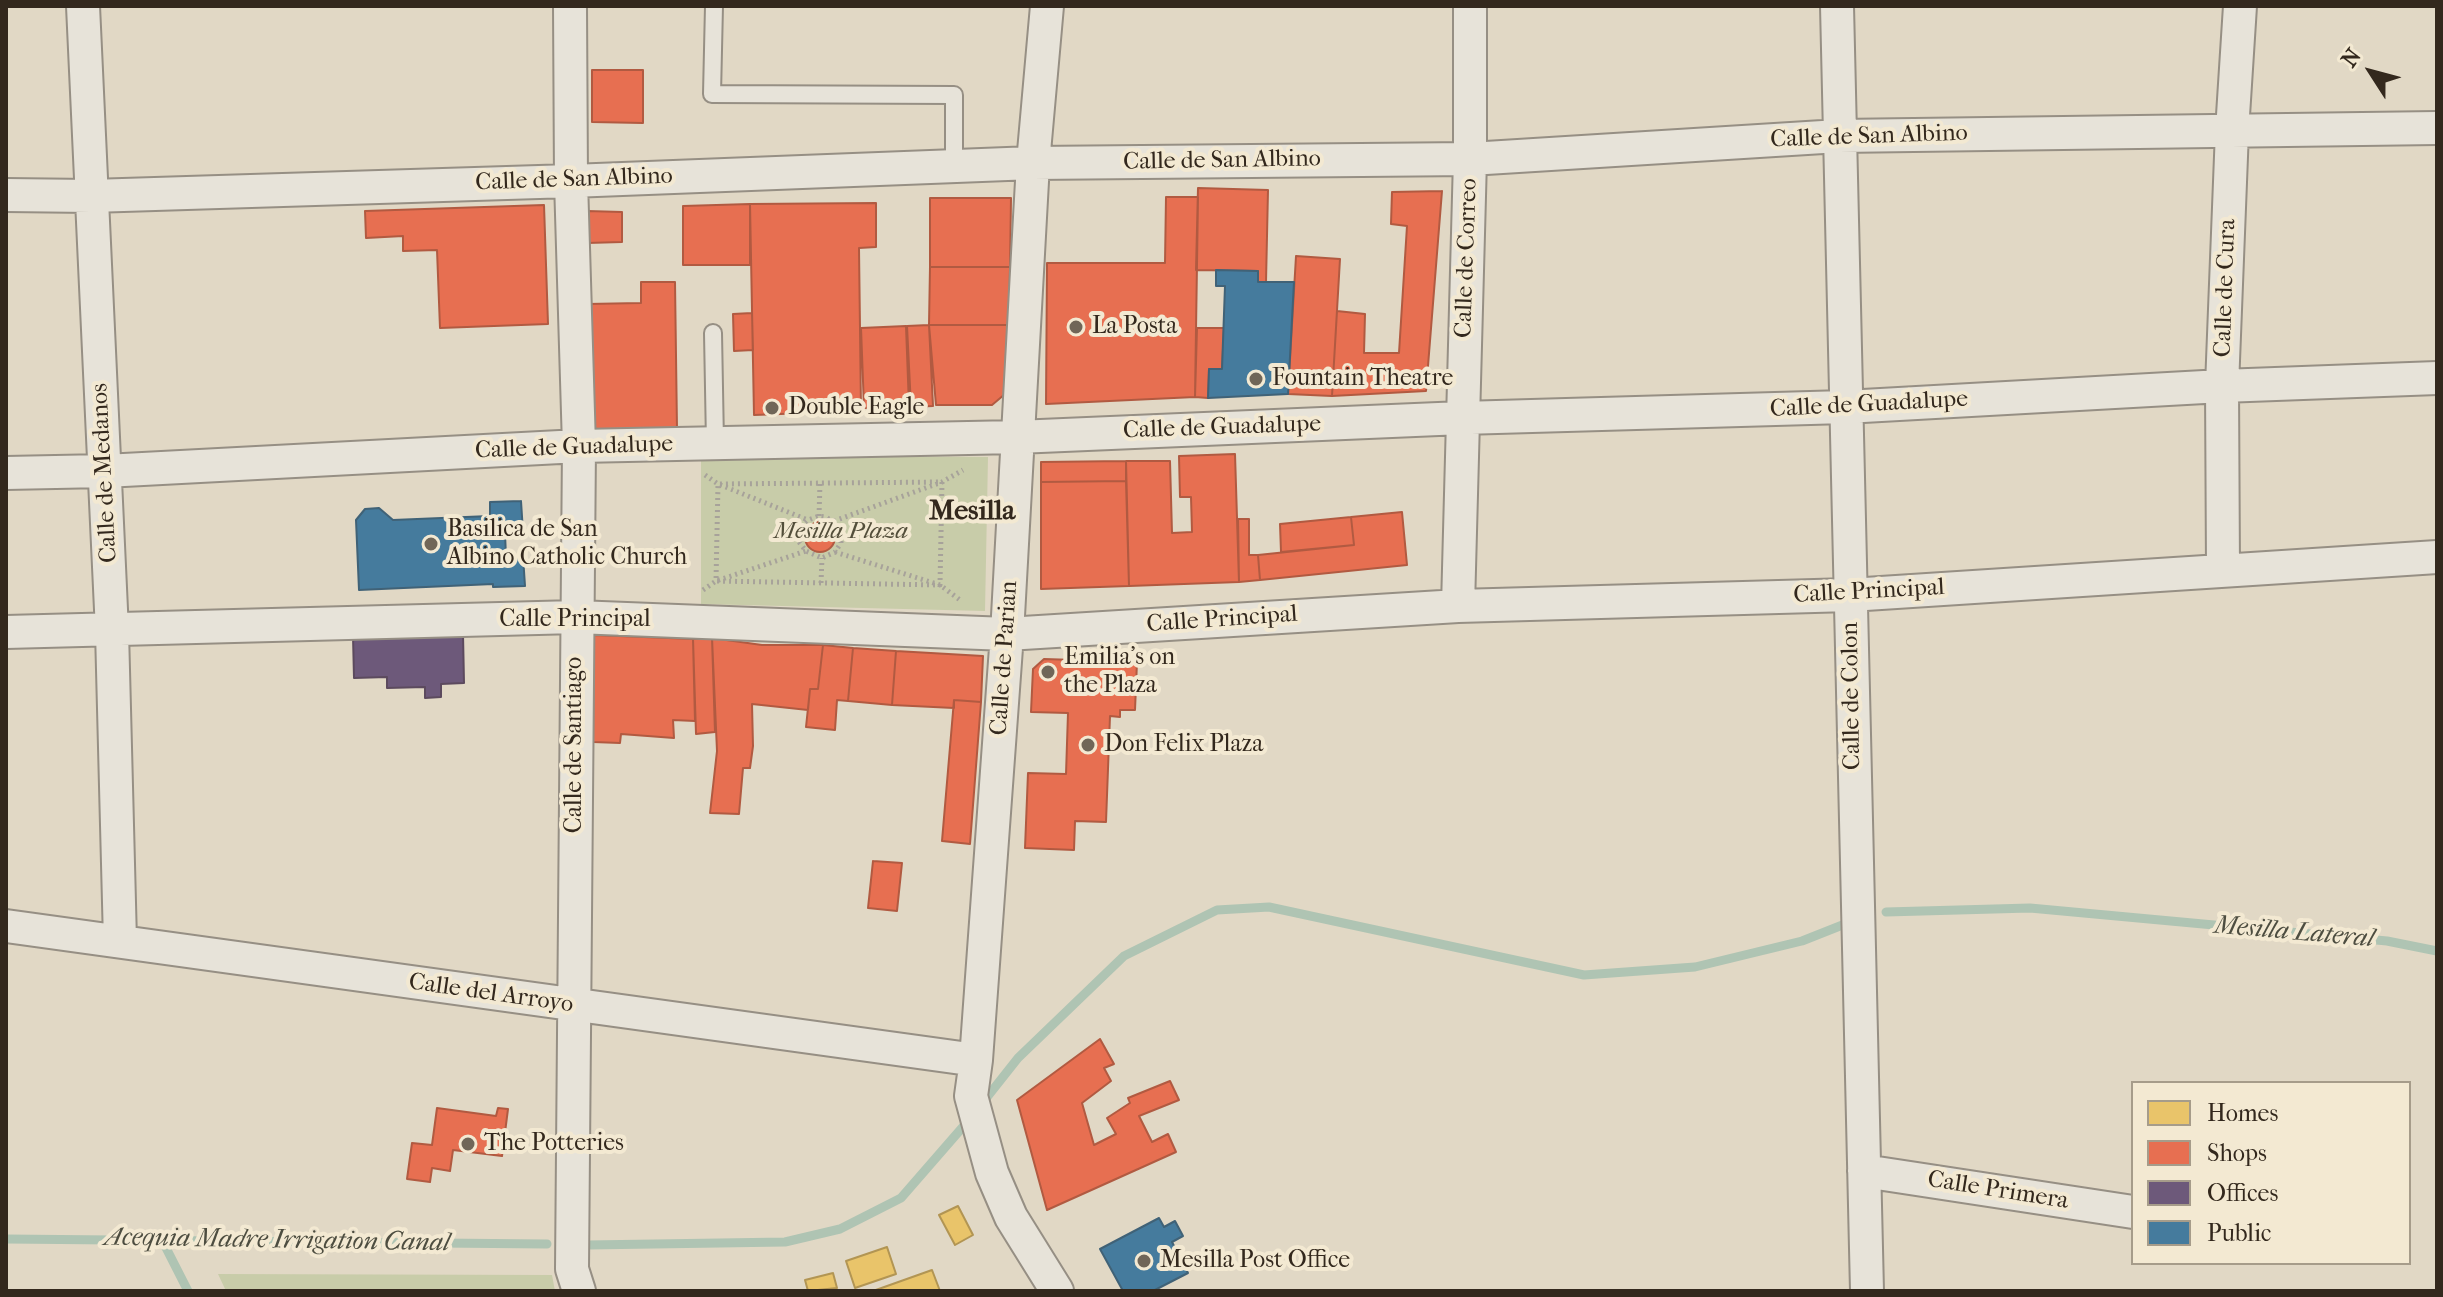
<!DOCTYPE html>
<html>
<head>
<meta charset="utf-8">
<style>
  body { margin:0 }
  #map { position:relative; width:2443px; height:1297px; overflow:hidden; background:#e1d8c5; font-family:"IM FELL French Canon",serif }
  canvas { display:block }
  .frame { position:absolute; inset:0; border:8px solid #33281d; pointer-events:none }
  .legend { position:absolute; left:2131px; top:1081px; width:280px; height:184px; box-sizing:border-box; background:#f3e9d2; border:2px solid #a69c8a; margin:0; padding:10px 14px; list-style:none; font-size:24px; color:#33281d }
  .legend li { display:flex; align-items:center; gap:16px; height:40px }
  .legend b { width:40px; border:2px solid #a69c8a }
  .north { position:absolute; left:2331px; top:32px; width:80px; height:80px; -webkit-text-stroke:6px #f3e9d2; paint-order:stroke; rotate:306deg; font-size:22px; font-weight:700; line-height:32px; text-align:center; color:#33281d }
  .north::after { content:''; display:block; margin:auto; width:28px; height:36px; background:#33281d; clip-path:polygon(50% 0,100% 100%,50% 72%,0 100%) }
</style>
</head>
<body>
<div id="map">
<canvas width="2443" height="1297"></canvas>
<div class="frame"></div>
<ul class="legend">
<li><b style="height:22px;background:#e9c46a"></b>Homes</li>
<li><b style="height:22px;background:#e76f51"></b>Shops</li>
<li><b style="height:22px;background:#6d597a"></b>Offices</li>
<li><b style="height:22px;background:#457b9d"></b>Public</li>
</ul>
<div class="north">N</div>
</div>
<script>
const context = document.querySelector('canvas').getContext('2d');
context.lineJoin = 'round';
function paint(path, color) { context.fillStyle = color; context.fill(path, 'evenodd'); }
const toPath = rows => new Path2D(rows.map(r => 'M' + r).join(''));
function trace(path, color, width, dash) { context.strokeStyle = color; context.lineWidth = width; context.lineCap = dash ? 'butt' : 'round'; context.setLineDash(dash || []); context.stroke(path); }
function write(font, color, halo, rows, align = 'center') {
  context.font = font + ' "IM FELL French Canon",serif'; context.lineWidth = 8; context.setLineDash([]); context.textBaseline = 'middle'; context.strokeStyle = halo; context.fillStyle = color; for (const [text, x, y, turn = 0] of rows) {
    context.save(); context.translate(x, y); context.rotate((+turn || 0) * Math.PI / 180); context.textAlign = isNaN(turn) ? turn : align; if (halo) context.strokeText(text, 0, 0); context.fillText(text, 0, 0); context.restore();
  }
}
paint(toPath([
  [701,455,988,457,985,611,701,604],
  [218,1274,552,1275,555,1291,226,1291]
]), '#c8cca9');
const homes = toPath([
  [958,1206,973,1235,955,1245,939,1215,958,1206],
  [887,1247,896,1274,855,1288,846,1261,887,1247],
  [932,1270,940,1291,873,1291,932,1270],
  [833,1273,837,1288,808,1291,805,1280,833,1273]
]);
paint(homes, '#e9c46a');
trace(homes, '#b29553', 2);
const shops = toPath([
  [592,70,643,70,643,123,592,122,592,70],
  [1198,188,1268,190,1266,282,1258,282,1258,271,1196,270,1198,188],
  [1442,191,1426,391,1332,396,1337,311,1365,314,1364,353,1399,353,1407,226,1391,224,1392,192,1442,191],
  [1166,197,1198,197,1195,397,1046,404,1047,263,1165,263,1166,197],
  [930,198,1011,198,1010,267,930,267,930,198],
  [876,203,876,247,859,248,861,411,754,415,750,204,876,203],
  [750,204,750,265,683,265,683,206,750,204],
  [544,205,548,324,440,328,437,250,403,251,403,236,366,238,365,211,544,205],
  [587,211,622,212,622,242,587,243,587,211],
  [1296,256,1340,259,1332,396,1288,394,1296,256],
  [930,267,1010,267,1009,325,929,325,930,267],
  [641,282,675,282,677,429,589,430,587,304,641,303,641,282],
  [752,313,753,350,734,351,733,314,752,313],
  [929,325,933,406,911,407,907,326,929,325],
  [929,325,1009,325,1005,394,992,405,936,405,929,325],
  [906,326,909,406,864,408,861,328,906,326],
  [1197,328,1224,328,1222,369,1209,369,1208,398,1195,397,1197,328],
  [1235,454,1239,582,1129,586,1126,461,1170,461,1172,533,1192,532,1191,497,1180,497,1179,456,1235,454],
  [1126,461,1126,481,1041,482,1041,462,1126,461],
  [1126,481,1129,586,1041,589,1041,482,1126,481],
  [1402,512,1407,565,1260,580,1258,555,1354,545,1351,517,1402,512],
  [1351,517,1354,545,1281,552,1280,524,1351,517],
  [1238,519,1249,519,1249,555,1258,555,1260,580,1239,582,1238,519],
  '805 537a15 15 0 1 1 30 0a15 15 0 1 1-30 0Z',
  [594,635,693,639,695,721,673,720,674,738,621,734,620,743,593,742,594,635],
  [712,638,715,732,696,734,693,639,712,638],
  [712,638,762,645,823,645,818,689,810,689,808,710,752,704,753,746,750,768,743,768,739,814,710,813,717,751,712,638],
  [823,645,853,648,848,701,837,700,835,730,806,727,810,689,818,689,823,645],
  [853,648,896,651,892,705,848,701,853,648],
  [896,651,983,656,981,702,954,700,954,708,892,705,896,651],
  [1044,659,1137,662,1135,710,1120,710,1120,717,1110,716,1106,822,1075,821,1074,850,1025,848,1028,773,1066,774,1068,713,1031,712,1033,669,1044,659],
  [954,700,981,702,970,844,942,841,954,700],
  [873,861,902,863,897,911,868,908,873,861],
  [1100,1039,1114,1064,1104,1068,1111,1081,1082,1103,1094,1145,1116,1134,1107,1118,1130,1103,1128,1098,1170,1081,1179,1100,1139,1116,1152,1142,1168,1134,1176,1152,1047,1210,1017,1100,1100,1039],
  [437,1108,496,1116,498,1108,508,1109,502,1156,453,1150,450,1171,432,1168,430,1182,407,1179,412,1143,432,1145,437,1108]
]);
paint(shops, '#e76f51');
trace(shops, '#b15a41', 2);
const offices = toPath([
  [463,634,464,683,441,684,441,697,425,698,425,687,387,688,387,677,354,678,353,636,463,634]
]);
paint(offices, '#6d597a');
trace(offices, '#5c4a5e', 2);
const public = toPath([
  [1216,270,1258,271,1258,282,1294,282,1288,394,1208,398,1209,369,1222,369,1225,286,1216,286,1216,270],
  [521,501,523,532,505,533,506,557,523,556,525,586,493,587,493,584,359,590,356,520,365,509,379,508,393,520,490,516,490,502,521,501],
  [1159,1218,1164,1227,1175,1221,1183,1236,1172,1242,1188,1273,1153,1291,1123,1291,1100,1249,1159,1218]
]);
paint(public, '#457b9d');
trace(public, '#406277', 2);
trace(toPath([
  [1886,912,2030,908,2387,941,2437,951],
  [980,1106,1018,1058,1124,956,1217,910,1269,907,1584,975,1695,967,1802,941,1850,922],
  [6,1239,547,1244],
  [162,1240,188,1291],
  [588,1245,785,1242,840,1229,901,1198,968,1121]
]), '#afc4b3', 9);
const lane = toPath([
  [714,6,712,94,954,95,954,166],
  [713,333,715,443]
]);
const street = toPath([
  [83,6,112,631,120,941],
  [570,6,571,181,579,446,572,1269,579,1291],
  [1047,6,1033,163,1007,634,976,1060,971,1096,992,1173,1011,1217,1057,1291],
  [1837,6,1867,1291],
  [6,195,91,196,571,181,1033,163,1470,159,1839,136,2437,128],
  [6,473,105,471,579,446,1017,437,1462,418,1845,407,2222,386,2437,378],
  [2223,570,2222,386,2232,131,2240,6],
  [1458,606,1470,159,1470,6],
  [6,632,576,617,1007,634,1458,606,1850,595,2437,557],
  [6,926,976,1060],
  [1864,1171,2133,1212]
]);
trace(lane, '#968f84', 20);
trace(street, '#968f84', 36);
trace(toPath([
  [705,475,718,484,808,520],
  [942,482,940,585,716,581,718,484,942,482],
  [819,516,820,483],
  [834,521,942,482,963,470],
  [835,552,940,585,960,600],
  [821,583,822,558],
  [703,590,716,581,806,551,799,542,800,527,808,520,819,516,826,517,841,528,841,543,835,552,822,558,806,551]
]), '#a7a29a', 5, [2, 4]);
trace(lane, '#e7e3d9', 16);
trace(street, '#e7e3d9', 32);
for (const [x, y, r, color] of [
  [1076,327,8,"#706658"],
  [1256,379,8,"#706658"],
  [772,408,8,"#706658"],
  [431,544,8,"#706658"],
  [1048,672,8,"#706658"],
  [1088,745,8,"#706658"],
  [468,1144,8,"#706658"],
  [1144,1261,8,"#706658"]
]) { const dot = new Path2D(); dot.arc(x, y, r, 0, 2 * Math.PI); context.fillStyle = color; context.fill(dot); trace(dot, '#f3e9d2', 3); }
write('24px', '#33281d', '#f3e9d2', [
  ["Calle de San Albino",1869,137,-2],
  ["Calle de San Albino",1222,161,-1],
  ["Calle de San Albino",574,180,-2],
  ["Calle de Correo",1467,258,-88],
  ["Calle de Cura",2226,288,-88],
  ["Calle de Guadalupe",1869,405,-3],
  ["Calle de Guadalupe",1222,428,-2],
  ["Calle de Guadalupe",574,448,-2],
  ["Calle de Medanos",105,473,-93],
  ["Calle Principal",1869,592,-3],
  ["Calle Principal",575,620],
  ["Calle Principal",1222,620,-4],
  ["Calle de Parian",1005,658,-86],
  ["Calle de Colon",1852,696,-91],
  ["Calle de Santiago",575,745,-90],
  ["Calle del Arroyo",491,994,8],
  ["Calle Primera",1998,1191,9]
]);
write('24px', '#33281d', '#f3e9d2', [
  ["La Posta",1092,327],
  ["Fountain Theatre",1272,379],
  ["Double Eagle",788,408],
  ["Basilica de San",447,530],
  ["Albino Catholic Church",447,558],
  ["Emilia's on",1064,658],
  ["the Plaza",1064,686],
  ["Don Felix Plaza",1104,745],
  ["The Potteries",484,1144],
  ["Mesilla Post Office",1160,1261]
], 'left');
write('italic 24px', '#534e3a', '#f3e9d2', [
  ["Mesilla Plaza",841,532]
]);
write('italic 26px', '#4d4d40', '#f3e9d2', [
  ["Mesilla Lateral",2294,933,5],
  ["Acequia Madre Irrigation Canal",277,1241,1]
]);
write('bold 28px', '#33281d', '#f3e9d2', [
  ["Mesilla",972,512]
]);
</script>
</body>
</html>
